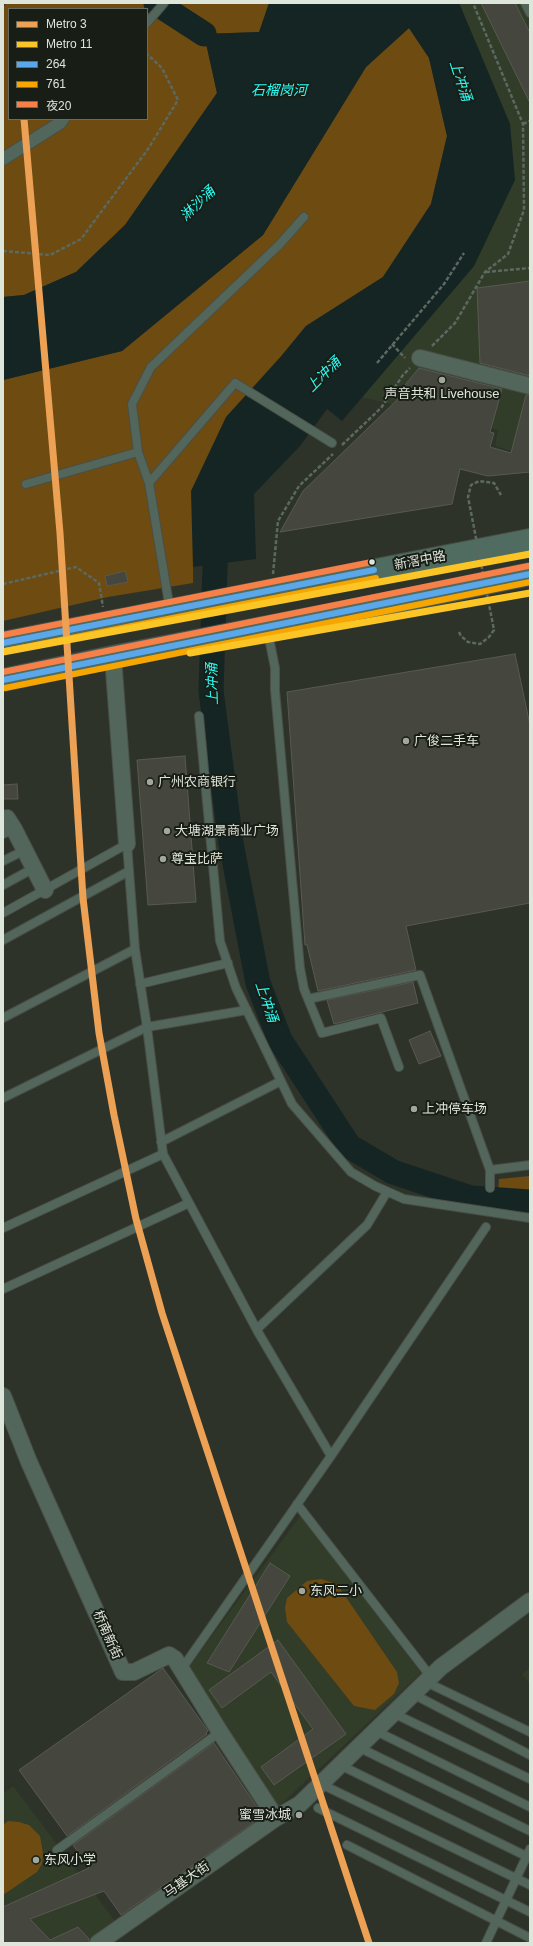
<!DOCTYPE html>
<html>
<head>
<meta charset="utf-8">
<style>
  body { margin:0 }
  #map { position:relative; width:533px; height:1946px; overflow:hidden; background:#2e332a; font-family:Helvetica,"Noto Sans SC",sans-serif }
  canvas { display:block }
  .frame { position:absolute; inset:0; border:4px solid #dee5da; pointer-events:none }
  .legend { position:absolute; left:8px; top:8px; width:140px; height:112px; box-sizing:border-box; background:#181d15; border:1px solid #676d64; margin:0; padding:5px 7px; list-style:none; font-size:12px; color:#dee5da }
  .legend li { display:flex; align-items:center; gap:8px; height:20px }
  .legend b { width:20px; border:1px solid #676d64 }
</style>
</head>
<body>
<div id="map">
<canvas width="533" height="1946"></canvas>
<div class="frame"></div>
<ul class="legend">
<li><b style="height:5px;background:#eca154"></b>Metro 3</li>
<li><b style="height:5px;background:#fac525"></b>Metro 11</li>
<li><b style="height:5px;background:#5aa8eb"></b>264</li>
<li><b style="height:5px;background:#f7a600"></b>761</li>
<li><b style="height:5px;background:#f78048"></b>夜20</li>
</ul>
</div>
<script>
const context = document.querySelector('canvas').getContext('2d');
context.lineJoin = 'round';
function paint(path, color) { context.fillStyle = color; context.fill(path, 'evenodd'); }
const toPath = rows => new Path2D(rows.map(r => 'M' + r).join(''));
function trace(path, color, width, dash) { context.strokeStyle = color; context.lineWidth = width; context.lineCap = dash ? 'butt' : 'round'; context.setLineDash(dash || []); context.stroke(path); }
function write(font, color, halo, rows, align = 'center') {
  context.font = font + ' Helvetica,"Noto Sans SC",sans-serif'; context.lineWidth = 4; context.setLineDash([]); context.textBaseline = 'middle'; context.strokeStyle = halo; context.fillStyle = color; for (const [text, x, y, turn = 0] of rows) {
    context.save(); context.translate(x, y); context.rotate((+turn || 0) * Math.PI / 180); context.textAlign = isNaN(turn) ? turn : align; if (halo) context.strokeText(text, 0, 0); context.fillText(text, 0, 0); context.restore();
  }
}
paint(toPath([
  [459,3,530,3,530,456,495,446,498,430,362,397,474,266,510,124],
  [301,1515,421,1673,276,1809,189,1667],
  [530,1668,530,1684,522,1674],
  [13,1786,118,1925,94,1943,3,1943,3,1794]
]), '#313d28');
paint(toPath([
  [6,3,269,3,260,32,204,34,217,93,125,225,76,272,24,295,3,297,3,8],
  [9,9,147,9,147,119,9,119],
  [409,28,429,58,447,136,431,204,383,277,306,326,283,354,193,552,193,583,108,597,3,621,3,380,122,351,263,235,366,67],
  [530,1176,530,1195,498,1194,499,1179],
  [321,1579,337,1584,397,1672,399,1683,394,1694,375,1710,354,1706,287,1622,285,1608,287,1598,307,1581],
  [8,1821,19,1822,29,1825,40,1836,43,1853,42,1864,37,1872,3,1895,3,1825]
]), '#6d4b11');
paint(toPath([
  [269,3,459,3,510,124,515,180,474,266,342,421,327,409,300,446,254,494,256,559,193,567,191,491,226,417,283,354,306,326,383,277,431,204,447,136,429,58,409,28,366,67,263,235,122,351,3,380,3,297,24,295,76,272,125,225,217,93,204,34,259,32]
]), '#152524');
trace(toPath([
  [156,3,204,34],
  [218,531,216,537,211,691,231,843,258,983,280,1040,349,1146,393,1172,471,1198,530,1202]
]), '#152524', 25);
const building = toPath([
  [481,3,515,3,530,33,530,103,481,3],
  [530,281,530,376,480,363,477,288,530,281],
  [419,368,502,389,490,432,494,433,490,447,511,453,526,395,530,395,530,472,488,476,460,469,452,504,280,532,303,491,400,397,396,396,419,368],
  [125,571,128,582,107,586,105,576,125,571],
  [515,654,530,725,530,903,406,926,416,970,318,991,307,945,305,945,287,692,515,654],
  [185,756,196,902,148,905,137,760,185,756],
  [17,784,18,799,3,799,3,785,17,784],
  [413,982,418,1003,334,1024,327,1000,413,982],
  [430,1031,441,1056,419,1064,409,1040,430,1031],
  [270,1563,290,1576,229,1672,207,1663,270,1563],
  [278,1640,346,1734,274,1785,261,1767,313,1729,271,1672,222,1708,209,1690,278,1640],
  [163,1668,206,1728,208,1731,206,1733,207,1734,67,1836,19,1770,163,1668],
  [214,1743,263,1816,121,1915,104,1891,30,1919,50,1940,78,1927,89,1939,89,1943,3,1943,3,1907,89,1868,73,1845,214,1743]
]);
paint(building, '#45463e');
trace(building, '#585951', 1);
const service = toPath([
  [525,3,530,13],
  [147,23,164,3],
  [138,452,132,404,151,367,279,245,304,217],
  [149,483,235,383,332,443],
  [26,484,138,452,149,483,170,610],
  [267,628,275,668,275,690,300,968,304,989,322,1033,381,1018,399,1067],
  [199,716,220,941,236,988,292,1104,351,1172,375,1186,404,1199,530,1218],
  [3,834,14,829],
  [3,861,25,850],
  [3,885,34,868],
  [3,913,127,844,135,949,147,1027,163,1154,258,1332,331,1456],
  [3,940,129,871],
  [140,984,228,963],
  [308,999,420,975,490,1170,490,1188],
  [3,1018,135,949],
  [3,1098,147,1027,247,1010],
  [161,1142,281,1081],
  [490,1170,530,1165],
  [3,1228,163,1154],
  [3,1289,189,1203],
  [257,1329,367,1225,387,1192],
  [297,1504,431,1677],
  [181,1670,331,1456,486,1227],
  [426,1682,530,1732],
  [413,1694,530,1755],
  [393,1713,530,1779],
  [376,1731,530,1807],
  [358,1747,530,1831],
  [340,1765,530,1858],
  [321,1784,530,1885],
  [318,1808,530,1912],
  [347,1845,530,1938],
  [57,1850,220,1732],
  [486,1943,530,1849]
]);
const pedestrian = toPath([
  [3,159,60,123,63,119]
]);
const minor = toPath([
  [420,358,530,386],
  [113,657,127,844],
  [3,820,7,818,14,829,45,890],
  [3,1396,29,1462,123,1672,134,1672,169,1655,175,1659,220,1732,276,1818],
  [98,1943,276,1818,300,1804,441,1667,530,1601]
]);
const trunk = toPath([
  [3,643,530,540],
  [3,680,113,657,386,604,530,574]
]);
trace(service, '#4a4f47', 10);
trace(pedestrian, '#4a4f47', 14);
trace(minor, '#4a4f47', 18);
trace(trunk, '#4a4f47', 24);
trace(toPath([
  [523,124,530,121],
  [3,251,50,255,81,239,148,149,178,100,162,68,147,54],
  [486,272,530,268],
  [392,344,405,358],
  [432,346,455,323,485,272,508,254,524,210,523,124,473,3],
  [377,363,444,284,464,253],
  [342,445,381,408,403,375,410,368],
  [273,574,278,521,299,486,333,454],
  [3,584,76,567,99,583,103,607]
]), '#5b6960', 2.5, [4, 2]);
trace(service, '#52665b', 8);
trace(pedestrian, '#52665b', 12);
trace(minor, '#52665b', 16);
trace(trunk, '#506c60', 22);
trace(toPath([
  [459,632,461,636,468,642,480,644,489,637,494,630,468,497,471,485,479,481,494,483,501,495]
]), '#5b6960', 2.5, [4, 2]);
trace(toPath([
  [3,643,374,570],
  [3,680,530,574]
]), '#5aa8eb', 6);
trace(toPath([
  [5,651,376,578],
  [5,688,530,582]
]), '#f7a600', 6);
trace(toPath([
  [3,635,372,562],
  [3,672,528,566]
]), '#f78048', 6);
trace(toPath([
  [24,119,60,533,83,898,99,1033,114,1115,136,1219,162,1313,369,1943]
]), '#eca154', 7);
trace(toPath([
  [3,652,530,554],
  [190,653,530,593]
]), '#fac525', 7);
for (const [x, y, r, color] of [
  [442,380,4,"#a0a79c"],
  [372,562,3.5,"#dee5da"],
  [406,741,4,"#a0a79c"],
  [150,782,4,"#a0a79c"],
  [167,831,4,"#a0a79c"],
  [163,859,4,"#a0a79c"],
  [414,1109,4,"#a0a79c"],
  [302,1591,4,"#a0a79c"],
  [299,1815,4,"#a0a79c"],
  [36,1860,4,"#a0a79c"]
]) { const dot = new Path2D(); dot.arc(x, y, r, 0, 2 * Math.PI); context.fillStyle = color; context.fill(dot); trace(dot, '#181d15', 1.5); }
write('13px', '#dee5da', '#181d15', [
  ["声音共和 Livehouse",442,394,"center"],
  ["广俊二手车",414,741],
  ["广州农商银行",158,782],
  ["大塘湖景商业广场",175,831],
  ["尊宝比萨",171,859],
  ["上冲停车场",422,1109],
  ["东风二小",310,1591],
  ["蜜雪冰城",291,1815,"right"],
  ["东风小学",44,1860]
], 'left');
write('13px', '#dee5da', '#181d15', [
  ["新滘中路",420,561,-11],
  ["桥南新街",107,1635,66],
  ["马基大街",187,1880,-35]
]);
write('italic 14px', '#2bfbf5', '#181d15', [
  ["上冲涌",460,81,72],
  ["石榴岗河",279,91],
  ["淋沙涌",198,204,-44],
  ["上冲涌",324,375,-45],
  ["上冲涌",213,684,-92],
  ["上冲涌",266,1002,71]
]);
</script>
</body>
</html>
